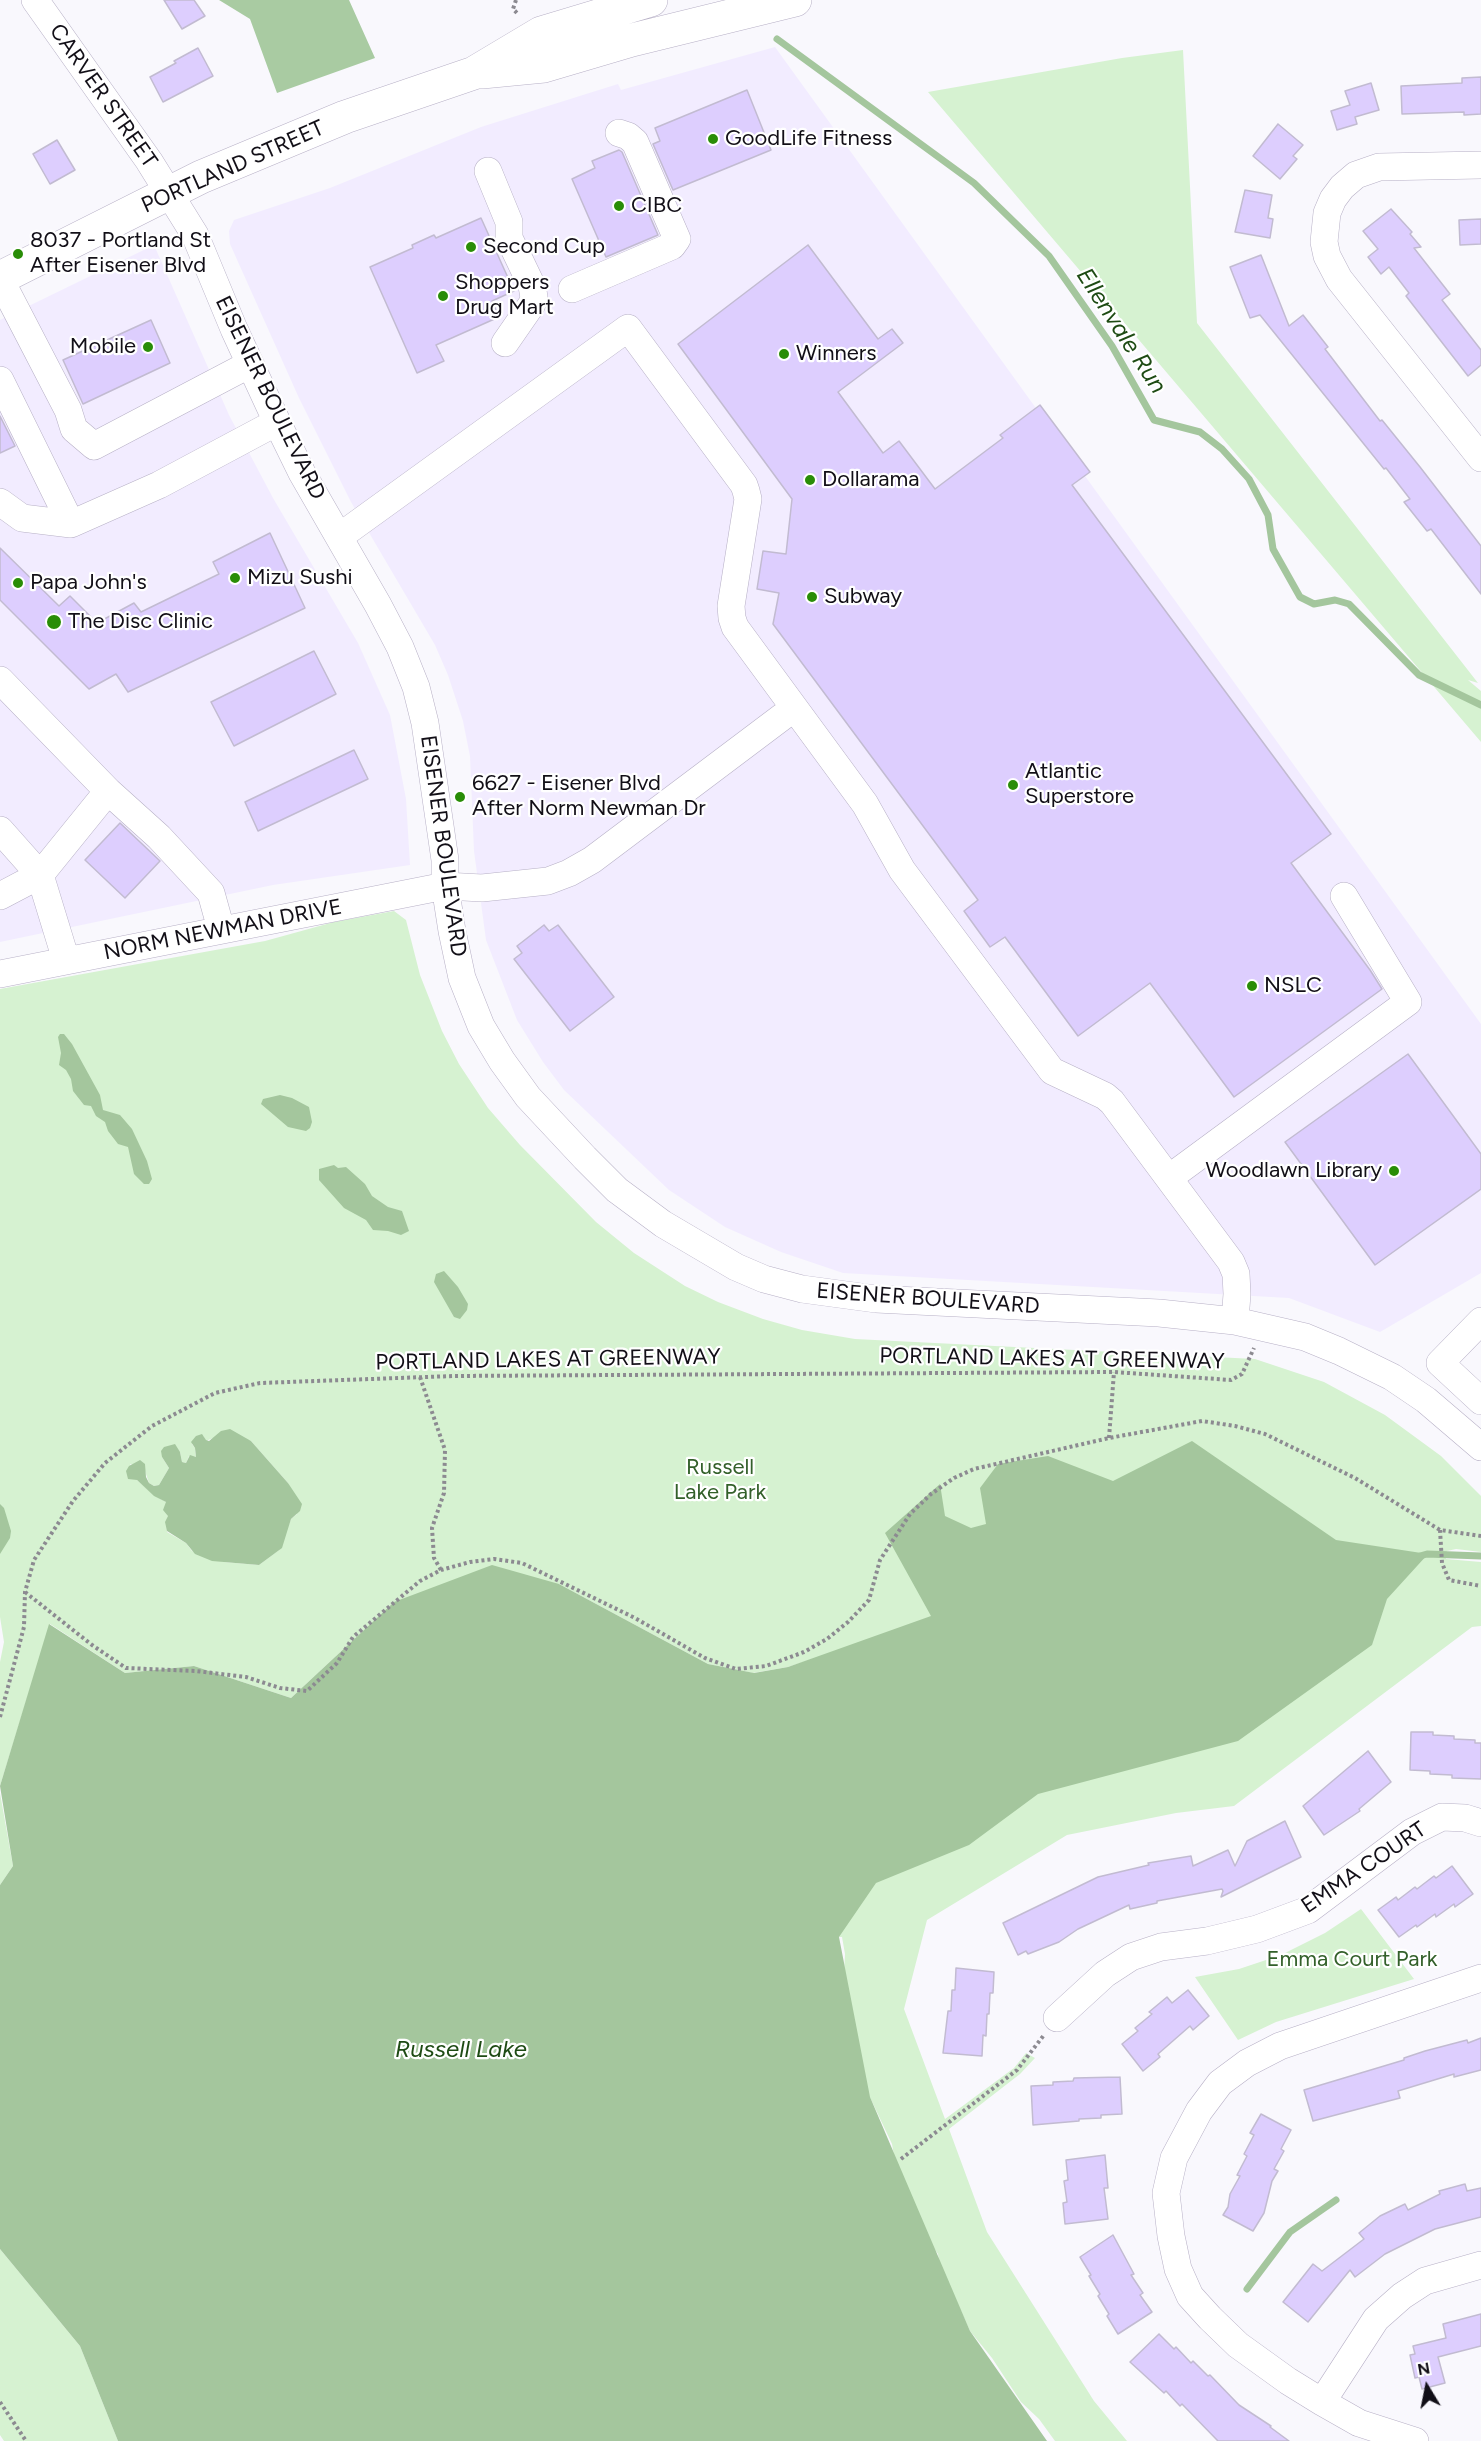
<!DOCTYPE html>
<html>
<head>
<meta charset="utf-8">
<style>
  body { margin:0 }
  #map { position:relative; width:1481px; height:2441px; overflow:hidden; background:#f9f8fd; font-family:Figtree,sans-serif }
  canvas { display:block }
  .north { position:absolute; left:1397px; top:2357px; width:60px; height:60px; -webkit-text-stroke:4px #fff; paint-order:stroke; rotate:350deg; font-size:16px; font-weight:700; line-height:24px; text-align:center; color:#120f17 }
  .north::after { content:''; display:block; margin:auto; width:21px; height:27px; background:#120f17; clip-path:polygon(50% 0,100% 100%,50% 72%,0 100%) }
</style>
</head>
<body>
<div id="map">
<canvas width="1481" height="2441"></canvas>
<div class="north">N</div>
</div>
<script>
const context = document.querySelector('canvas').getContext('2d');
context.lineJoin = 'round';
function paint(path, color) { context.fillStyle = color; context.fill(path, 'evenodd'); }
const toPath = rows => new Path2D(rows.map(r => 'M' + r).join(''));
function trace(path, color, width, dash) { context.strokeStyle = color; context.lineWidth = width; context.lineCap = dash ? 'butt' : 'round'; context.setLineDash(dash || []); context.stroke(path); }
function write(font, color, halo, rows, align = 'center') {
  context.font = font + ' Figtree,sans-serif'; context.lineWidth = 4.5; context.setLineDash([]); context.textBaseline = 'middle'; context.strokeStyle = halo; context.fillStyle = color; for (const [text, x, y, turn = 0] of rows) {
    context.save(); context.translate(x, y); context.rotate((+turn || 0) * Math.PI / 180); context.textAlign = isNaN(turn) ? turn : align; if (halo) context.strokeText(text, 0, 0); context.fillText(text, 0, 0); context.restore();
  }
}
paint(toPath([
  [775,47,1481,1024,1481,1273,1380,1332,1289,1298,843,1273,781,1252,725,1227,669,1190,564,1090,543,1062,517,1020,486,940,474,851,470,756,463,721,448,675,435,645,351,502,299,398,230,244,229,231,234,220,330,188,481,127,618,84,621,90],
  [154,245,229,415,273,498,358,643,390,715,406,799,410,865,273,885,0,942,0,320]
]), '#f2ecff');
paint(toPath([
  [1183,50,1197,323,1478,683,1468,680,1481,691,1481,742,928,92,1122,58],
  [394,911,406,920,420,975,442,1031,459,1064,488,1108,520,1145,596,1222,634,1253,685,1286,718,1302,763,1319,802,1330,855,1339,1255,1359,1324,1382,1385,1415,1441,1456,1481,1496,1481,1552,1456,1549,1447,1551,1445,1555,1446,1559,1481,1562,1481,1626,1472,1627,1234,1806,1176,1813,1067,1835,927,1920,904,2009,945,2119,1014,2068,1026,2053,1035,2058,1020,2074,949,2129,987,2232,1094,2401,1127,2441,1055,2441,1039,2419,1021,2402,992,2358,970,2331,939,2262,938,2254,932,2246,897,2173,892,2144,867,2091,844,1974,845,1954,842,1937,839,1937,966,1609,788,1667,753,1673,708,1664,559,1584,394,1602,291,1698,194,1666,125,1673,50,1624,0,1786,0,1662,4,1642,0,1617,0,989,265,941,334,922],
  [203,1436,206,1441,218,1436,251,1441,288,1483,297,1514,291,1519,279,1550,259,1565,224,1562,192,1551,186,1543,167,1532,168,1516,166,1502,154,1495,137,1480,130,1464,144,1468,149,1483,154,1486,159,1485,169,1468,162,1457,180,1452,182,1462,186,1463,189,1456,196,1457,195,1448,192,1444],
  [0,1793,13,1866,0,1885],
  [1361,1909,1414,1979,1276,2022,1238,2040,1195,1977,1239,1969,1281,1955,1325,1933],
  [0,2249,80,2346,118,2441,4,2441,0,2435]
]), '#d6f2d1');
paint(toPath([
  [219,0,349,0,375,58,277,93,250,19]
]), '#a9cba2');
paint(toPath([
  [60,1034,64,1034,72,1044,100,1095,103,1110,120,1115,132,1129,147,1161,152,1179,149,1184,144,1184,134,1174,128,1147,118,1144,108,1131,105,1122,96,1116,91,1106,84,1105,73,1091,71,1079,66,1070,59,1065,61,1053,58,1037],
  [280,1095,292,1098,309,1107,312,1122,310,1128,306,1131,288,1127,261,1104,263,1099],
  [334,1165,338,1168,346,1167,365,1184,372,1196,388,1207,402,1211,409,1231,401,1235,388,1231,373,1230,366,1220,344,1208,319,1180,319,1169],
  [444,1271,458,1287,468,1304,467,1310,460,1319,454,1317,434,1282,436,1274],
  [230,1429,251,1441,288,1483,302,1504,300,1511,291,1519,282,1548,259,1565,212,1561,195,1554,186,1543,167,1531,165,1522,168,1516,163,1510,166,1502,154,1496,137,1480,128,1479,126,1471,129,1466,140,1460,145,1464,146,1477,149,1483,154,1486,159,1485,169,1468,162,1457,161,1451,164,1447,175,1444,180,1452,182,1462,186,1463,190,1455,196,1457,195,1448,191,1442,196,1436,202,1434,206,1440,209,1441,221,1431],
  [1192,1441,1336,1540,1428,1554,1387,1599,1372,1645,1238,1741,1038,1794,969,1845,876,1883,839,1937,870,2097,970,2331,1047,2441,118,2441,80,2346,0,2249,0,1885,13,1866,0,1786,49,1624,125,1673,194,1666,291,1698,394,1602,492,1565,559,1584,708,1664,754,1673,788,1667,931,1616,885,1533,940,1484,945,1516,971,1528,986,1524,980,1488,998,1464,1048,1456,1113,1481],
  [0,1504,4,1508,11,1531,10,1538,0,1554]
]), '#a4c69d');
trace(toPath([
  [777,39,974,183,1049,256,1112,346,1154,420,1200,432,1222,449,1249,479,1268,515,1273,549,1300,597,1314,604,1335,600,1349,604,1419,675,1481,705],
  [1420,1556,1427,1554,1481,1556],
  [1247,2289,1290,2232,1336,2200]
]), '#a4c69d', 7);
const building = toPath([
  [164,0,194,0,205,16,182,29,164,0],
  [198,48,213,76,163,102,150,77,176,63,174,61,198,48],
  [1481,77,1481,114,1464,115,1464,112,1402,114,1401,86,1462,83,1462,78,1481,77],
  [1371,83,1379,110,1355,117,1357,124,1337,130,1331,111,1350,105,1345,91,1371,83],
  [747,90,771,150,673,190,653,144,660,141,655,128,747,90],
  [1278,124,1303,145,1293,156,1297,159,1280,179,1253,156,1278,124],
  [57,140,75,170,50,184,33,154,57,140],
  [619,150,622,152,658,235,606,257,572,179,595,168,592,161,619,150],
  [1245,190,1272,195,1268,218,1273,219,1270,238,1235,232,1245,190],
  [1391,209,1412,232,1410,234,1421,247,1414,248,1450,294,1442,300,1481,350,1481,365,1468,376,1406,296,1409,293,1389,267,1381,274,1368,257,1378,249,1363,231,1391,209],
  [481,218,514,291,492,301,499,317,436,345,444,361,417,373,370,267,413,248,412,245,434,235,436,238,481,218],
  [1481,219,1481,244,1460,245,1459,220,1481,219],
  [808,245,878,339,892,329,903,343,838,392,883,453,899,441,935,489,1003,438,1000,435,1040,405,1090,472,1072,485,1331,834,1291,863,1370,970,1382,989,1234,1097,1150,983,1078,1036,1005,937,990,947,964,911,978,900,773,624,779,593,757,589,763,551,786,554,792,499,678,344,808,245],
  [1261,255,1289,326,1303,315,1328,347,1325,349,1380,421,1382,420,1420,467,1481,546,1481,594,1431,529,1427,531,1404,502,1410,499,1386,468,1384,469,1260,315,1250,318,1230,267,1261,255],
  [151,320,170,363,83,404,63,360,151,320],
  [0,416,15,446,0,453,0,416],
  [270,533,305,608,128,692,116,674,89,689,0,600,0,548,59,606,70,596,97,623,134,603,141,612,219,574,213,562,270,533],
  [314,651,336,694,234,746,211,702,314,651],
  [354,750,368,779,258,831,245,802,354,750],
  [120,823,160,861,125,898,85,860,120,823],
  [544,925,549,931,558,925,614,997,570,1031,514,959,522,953,517,946,544,925],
  [1408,1054,1481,1154,1481,1189,1375,1265,1285,1142,1408,1054],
  [1411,1732,1433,1732,1433,1735,1454,1736,1454,1739,1475,1740,1475,1743,1481,1743,1481,1779,1452,1778,1452,1775,1430,1774,1430,1771,1410,1770,1411,1732],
  [1368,1751,1391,1782,1359,1809,1360,1811,1324,1835,1303,1806,1368,1751],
  [1285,1821,1301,1857,1221,1897,1223,1891,1222,1889,1157,1901,1157,1903,1130,1909,1129,1905,1078,1929,1059,1942,1028,1954,1026,1951,1018,1955,1003,1923,1098,1877,1149,1865,1148,1863,1191,1856,1193,1866,1228,1850,1235,1866,1247,1841,1285,1821],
  [1452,1866,1473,1894,1455,1907,1454,1904,1436,1917,1435,1914,1417,1927,1416,1925,1399,1937,1378,1910,1396,1897,1398,1900,1415,1887,1417,1889,1434,1876,1436,1878,1452,1866],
  [956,1968,994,1972,993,1993,990,1993,989,2014,987,2014,986,2036,983,2035,982,2056,943,2053,948,2011,951,2011,952,1990,955,1990,956,1968],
  [1188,1990,1209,2016,1193,2030,1190,2026,1158,2054,1160,2057,1143,2071,1122,2044,1138,2031,1135,2028,1152,2014,1149,2012,1167,1997,1172,2003,1188,1990],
  [1481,2038,1481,2070,1454,2077,1454,2074,1398,2091,1400,2098,1313,2121,1304,2090,1404,2060,1404,2058,1425,2051,1467,2040,1468,2043,1481,2038],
  [1120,2077,1122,2114,1101,2115,1101,2118,1079,2119,1079,2121,1033,2125,1031,2086,1053,2085,1053,2082,1073,2081,1074,2078,1120,2077],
  [1261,2114,1291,2130,1281,2149,1284,2151,1274,2169,1278,2171,1272,2181,1264,2213,1253,2231,1223,2215,1228,2207,1230,2194,1240,2176,1237,2175,1247,2156,1244,2154,1254,2135,1250,2133,1261,2114],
  [1105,2155,1108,2188,1104,2188,1108,2219,1065,2224,1063,2203,1067,2202,1064,2181,1068,2180,1066,2160,1105,2155],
  [1465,2184,1467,2191,1481,2188,1481,2217,1435,2229,1385,2254,1355,2277,1350,2270,1308,2322,1283,2302,1313,2264,1322,2271,1364,2239,1359,2233,1380,2216,1405,2204,1408,2210,1440,2194,1439,2191,1465,2184],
  [1113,2235,1134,2274,1131,2275,1143,2293,1140,2295,1152,2312,1118,2334,1107,2316,1109,2314,1098,2296,1100,2294,1089,2276,1091,2275,1080,2257,1113,2235],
  [1481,2314,1481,2346,1438,2357,1445,2383,1422,2389,1419,2377,1415,2378,1410,2355,1415,2354,1413,2346,1446,2338,1443,2324,1481,2314],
  [1159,2334,1174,2349,1176,2347,1191,2363,1193,2361,1208,2376,1210,2375,1239,2405,1271,2426,1270,2427,1289,2441,1218,2441,1182,2404,1180,2406,1166,2391,1164,2393,1130,2362,1159,2334]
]);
paint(building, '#ddcefe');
trace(building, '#c2bbd1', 1.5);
const minor = toPath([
  [35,0,149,161,195,235,234,329,277,422,302,473,378,605,400,647,416,687,425,723,445,860,445,886,452,931,462,978,481,1026,502,1061,528,1097,585,1158,617,1190,663,1224,736,1267,764,1279,802,1289,876,1299,1159,1313,1235,1321,1305,1337,1339,1351,1392,1377,1426,1400,1481,1447],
  [1481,165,1379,167,1356,175,1342,187,1333,199,1327,213,1324,242,1327,256,1339,279,1481,458],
  [488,171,509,222,509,238,532,286,534,297,532,304,505,343],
  [0,279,68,410,74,429,94,446,250,364],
  [572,289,672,246,677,239,635,142,628,136,619,133],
  [0,380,71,524],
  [0,502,22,518,71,524,159,485,277,422],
  [339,537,628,328,744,485,746,491,748,499,731,606,732,618,735,627,865,804,902,870,1052,1071,1105,1096,1112,1102,1231,1262,1236,1274,1237,1294,1235,1321],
  [0,680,108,791,40,875,0,896],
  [108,791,159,837,211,893,221,929],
  [0,830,40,875,66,960],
  [0,974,445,886,482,888,548,881,569,873,592,860,794,708],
  [1169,1178,1408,1002,1344,896],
  [1481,1321,1440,1363,1481,1401],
  [1057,2018,1105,1974,1131,1957,1161,1947,1207,1941,1257,1929,1308,1910,1412,1832,1442,1817,1465,1818,1481,1823],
  [1322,2402,1376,2319,1402,2296,1425,2281,1481,2265],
  [1415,2441,1359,2423,1322,2402,1288,2381,1238,2345,1210,2318,1190,2296,1178,2269,1171,2236,1166,2193,1174,2158,1199,2111,1220,2083,1247,2063,1280,2046,1481,1978]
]);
const major = toPath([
  [482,72,544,66,632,40,795,0],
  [0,278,201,177,345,117,474,73,541,33,651,0]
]);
trace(minor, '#b7b0c6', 28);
trace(major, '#b7b0c6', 34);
trace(toPath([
  [516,0,513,9,519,15],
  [420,1377,445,1450,444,1493,432,1528,434,1558,441,1570],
  [1109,1438,1114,1372],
  [1440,1530,1442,1563,1449,1580,1481,1586],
  [25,1592,92,1645,126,1668,196,1671,246,1677,280,1688,307,1691,337,1663,353,1637,420,1581,441,1570,470,1562,494,1559,522,1563,635,1618,705,1658,736,1669,766,1666,804,1652,827,1639,848,1622,869,1600,880,1560,910,1514,931,1494,954,1478,974,1469,1109,1438,1202,1421,1235,1426,1265,1434,1355,1478,1440,1530,1481,1536],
  [0,1717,24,1627,25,1592,34,1560,73,1501,105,1463,152,1426,215,1393,260,1383,454,1376,1114,1372,1231,1380,1242,1374,1254,1348],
  [901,2159,1017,2070,1044,2035],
  [0,2402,26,2441]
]), '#8c8a91', 4, [3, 3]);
trace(minor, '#fff', 27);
trace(major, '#fff', 33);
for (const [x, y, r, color] of [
  [713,139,6,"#298d07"],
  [619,206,6,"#298d07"],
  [471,247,6,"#298d07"],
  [18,254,6,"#298d07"],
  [443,296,6,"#298d07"],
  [148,347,6,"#298d07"],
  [784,354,6,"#298d07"],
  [810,480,6,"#298d07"],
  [235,578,6,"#298d07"],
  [18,583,6,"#298d07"],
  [812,597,6,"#298d07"],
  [54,622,8,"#298d07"],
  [1013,785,6,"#298d07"],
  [460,797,6,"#298d07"],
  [1252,986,6,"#298d07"],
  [1394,1171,6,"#298d07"]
]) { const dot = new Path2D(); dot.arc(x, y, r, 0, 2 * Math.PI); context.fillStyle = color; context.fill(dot); trace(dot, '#fff', 2); }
write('22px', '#120f17', '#fff', [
  ["CARVER STREET",103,96,55],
  ["PORTLAND STREET",233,167,-24],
  ["EISENER BOULEVARD",270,398,64],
  ["EISENER BOULEVARD",443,846,82],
  ["NORM NEWMAN DRIVE",223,930,-11],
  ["EISENER BOULEVARD",928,1299,4],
  ["PORTLAND LAKES AT GREENWAY",1052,1359,1],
  ["PORTLAND LAKES AT GREENWAY",548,1360,-1],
  ["EMMA COURT",1364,1868,-34]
]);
write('22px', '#120f17', '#fff', [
  ["GoodLife Fitness",725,139],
  ["CIBC",631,206],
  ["8037 - Portland St",30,241],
  ["After Eisener Blvd",30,266],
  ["Second Cup",483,247],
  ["Shoppers",455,283],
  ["Drug Mart",455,308],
  ["Mobile",136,347,"right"],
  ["Winners",796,354],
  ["Dollarama",822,480],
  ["Mizu Sushi",247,578],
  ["Papa John's",30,583],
  ["Subway",824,597],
  ["The Disc Clinic",68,622],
  ["Atlantic",1025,772],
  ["Superstore",1025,797],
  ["6627 - Eisener Blvd",472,784],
  ["After Norm Newman Dr",472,809],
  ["NSLC",1264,986],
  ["Woodlawn Library",1382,1171,"right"]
], 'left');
write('22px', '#33602a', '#fff', [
  ["Russell",720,1468],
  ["Lake Park",720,1493],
  ["Emma Court Park",1352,1960]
]);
write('italic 24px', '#1e4b14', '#fff', [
  ["Ellenvale Run",1121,331,57],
  ["Russell Lake",461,2050]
]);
</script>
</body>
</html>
